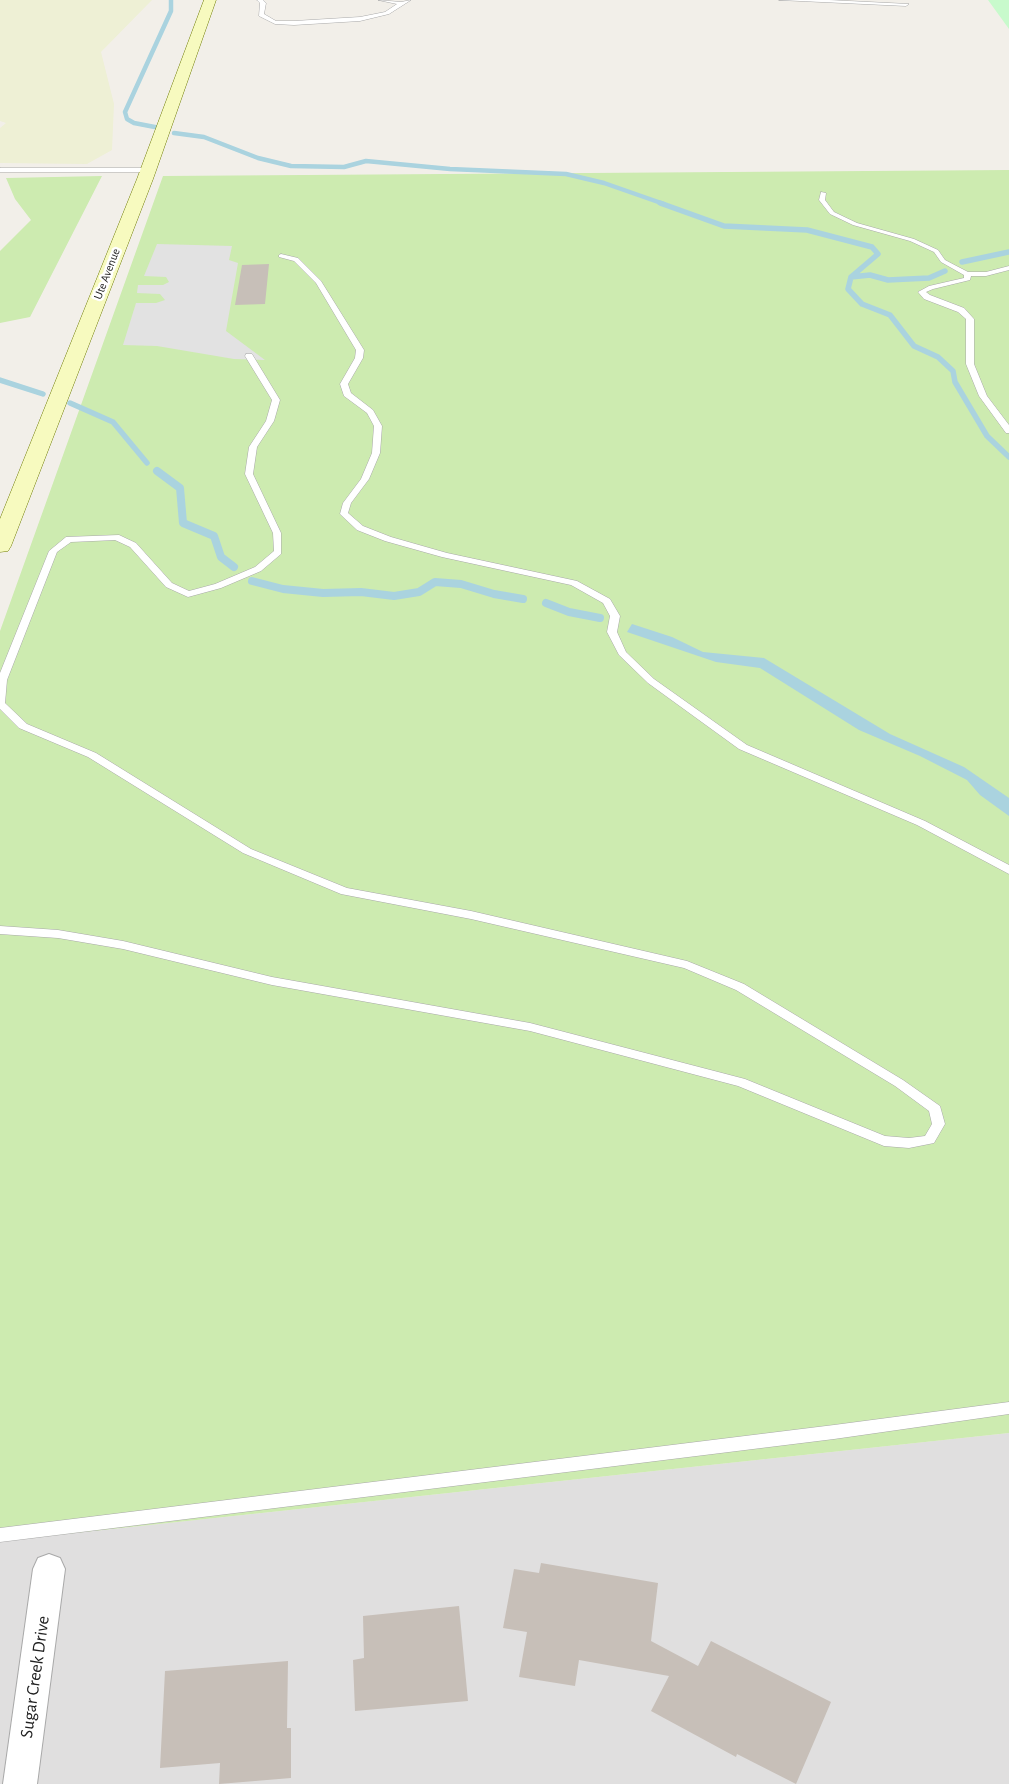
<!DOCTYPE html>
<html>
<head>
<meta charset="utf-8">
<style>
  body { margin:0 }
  canvas { display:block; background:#f2efe9 }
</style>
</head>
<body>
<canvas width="1009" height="1784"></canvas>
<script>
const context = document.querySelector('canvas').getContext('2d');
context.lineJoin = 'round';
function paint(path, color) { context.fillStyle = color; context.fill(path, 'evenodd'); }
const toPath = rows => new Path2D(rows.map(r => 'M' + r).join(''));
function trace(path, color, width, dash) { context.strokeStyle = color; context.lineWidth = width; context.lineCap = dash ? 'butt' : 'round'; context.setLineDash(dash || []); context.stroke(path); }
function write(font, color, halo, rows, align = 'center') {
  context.font = font + ' "Alegreya Sans",sans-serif'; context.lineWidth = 5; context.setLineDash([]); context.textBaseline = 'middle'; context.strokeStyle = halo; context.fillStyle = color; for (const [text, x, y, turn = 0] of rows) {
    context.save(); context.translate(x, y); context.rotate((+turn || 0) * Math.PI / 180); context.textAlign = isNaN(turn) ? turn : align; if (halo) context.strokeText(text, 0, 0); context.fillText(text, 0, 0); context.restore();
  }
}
paint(toPath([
  [1009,1433,1009,1784,0,1784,0,1541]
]), '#e0dfdf');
paint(toPath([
  [0,0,152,0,101,52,114,104,112,150,87,164,0,163,0,128,6,123,0,121]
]), '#eef0d5');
paint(toPath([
  [1009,170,1009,1433,0,1541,0,631,163,176],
  [102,176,30,317,0,323,0,251,31,220,15,199,6,178]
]), '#cdebb0');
paint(toPath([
  [988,0,1009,0,1009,29]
]), '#c8facc');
paint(toPath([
  [157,244,232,246,229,260,238,263,226,331,265,360,234,359,157,346,123,345,136,303,156,303,165,300,160,294,137,293,138,285,163,285,169,282,166,277,144,276]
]), '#e2e2e2');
paint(toPath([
  [632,624,672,637,703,652,764,658,890,734,964,767,1009,798,1009,816,980,795,967,780,920,756,859,730,760,668,716,662,627,632]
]), '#aad3df');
trace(toPath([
  [160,128,134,123,127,119,125,112,171,11,171,0],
  [174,133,204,137,258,158,291,166,344,167,366,161,450,169,566,174,604,183,664,204]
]), '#aad3df', 4.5);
trace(toPath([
  [660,203,724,226,807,230,872,247,878,254,851,277,848,289,862,304,890,315,914,346,938,357,953,371,955,382,987,436,1009,457],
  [962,262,1009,252],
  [851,277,870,275,888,280,929,278,945,271],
  [0,380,43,394],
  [70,403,113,422,147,463]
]), '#aad3df', 5.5);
trace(toPath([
  [157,471,180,488,183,523,214,536,221,557,234,567],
  [252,581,283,589,323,593,361,592,394,596,419,592,435,582,461,584,494,594,523,599],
  [546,603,569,612,600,618]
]), '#aad3df', 8);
paint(toPath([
  [269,264,265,304,235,305,242,265],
  [541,1563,658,1583,651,1641,698,1666,711,1641,831,1702,796,1784,737,1754,736,1757,651,1711,669,1676,579,1660,575,1686,519,1677,527,1632,503,1628,514,1569,539,1573],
  [459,1606,468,1701,355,1711,353,1660,364,1658,363,1616],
  [288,1661,287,1728,291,1728,291,1778,219,1784,220,1763,160,1768,165,1671]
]), '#c7bfb8');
const lane = toPath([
  [257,0,263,0,266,3,264,14,276,21,294,21,360,17,385,12,397,4,378,0,401,2,411,0,389,14,360,21,294,25,275,24,259,16,260,3,257,0],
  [779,0,829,0,909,4,906,6,779,0],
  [0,168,148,168,151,170,148,172,0,172,0,168],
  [821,192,826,193,825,200,834,212,857,223,914,239,938,250,945,260,968,272,986,272,1009,266,1009,270,986,276,971,276,970,280,933,289,926,292,930,295,964,308,974,319,974,364,987,396,1009,425,1009,433,1006,433,979,396,966,364,966,319,958,312,924,299,918,292,929,286,964,278,964,275,941,262,934,252,910,241,853,225,830,214,819,200,821,192],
  [281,254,298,258,321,281,364,350,363,358,348,384,351,393,373,410,382,426,380,453,369,479,351,503,348,513,363,526,391,537,447,553,577,581,610,599,620,616,617,632,626,652,654,679,747,745,925,821,1009,865,1009,874,917,825,739,749,648,683,619,655,607,632,610,616,603,603,571,585,442,557,385,541,357,530,340,514,343,503,361,479,372,453,374,426,367,413,344,396,340,384,355,358,356,350,316,283,294,261,279,257,279,255,281,254],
  [246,354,252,354,280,400,274,421,257,447,253,474,281,533,281,554,261,571,221,588,188,597,166,587,130,547,115,540,71,542,57,552,7,680,5,703,27,724,96,753,251,849,347,888,471,911,687,961,744,984,903,1080,940,1106,945,1124,934,1143,909,1148,884,1146,738,1086,530,1031,272,985,123,949,58,938,0,934,0,926,58,930,123,941,272,977,530,1023,745,1079,885,1136,909,1138,925,1136,932,1124,929,1111,895,1086,736,990,684,968,471,919,341,894,243,853,88,757,19,728,0,709,0,673,49,551,66,537,119,535,136,543,172,583,189,591,215,584,255,567,274,551,273,533,245,474,249,447,266,421,272,400,245,356,246,354],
  [1009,1402,1009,1414,834,1439,0,1542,0,1528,834,1425,1009,1402]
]);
const street = toPath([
  [49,1554,60,1558,65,1569,37,1784,3,1784,33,1569,38,1558,49,1554]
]);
const secondary = toPath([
  [204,0,216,0,153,179,11,546,8,551,0,552,0,519,137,179,204,0]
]);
trace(lane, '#a9a9a9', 1);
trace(street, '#a9a9a9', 2);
trace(secondary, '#707d05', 1);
paint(lane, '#fff');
paint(street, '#fff');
paint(secondary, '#f7fabf');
write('12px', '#222', '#fff', [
  ["Ute Avenue",107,274,-69]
]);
write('18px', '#222', '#fff', [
  ["Sugar Creek Drive",35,1677,-82]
]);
</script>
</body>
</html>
